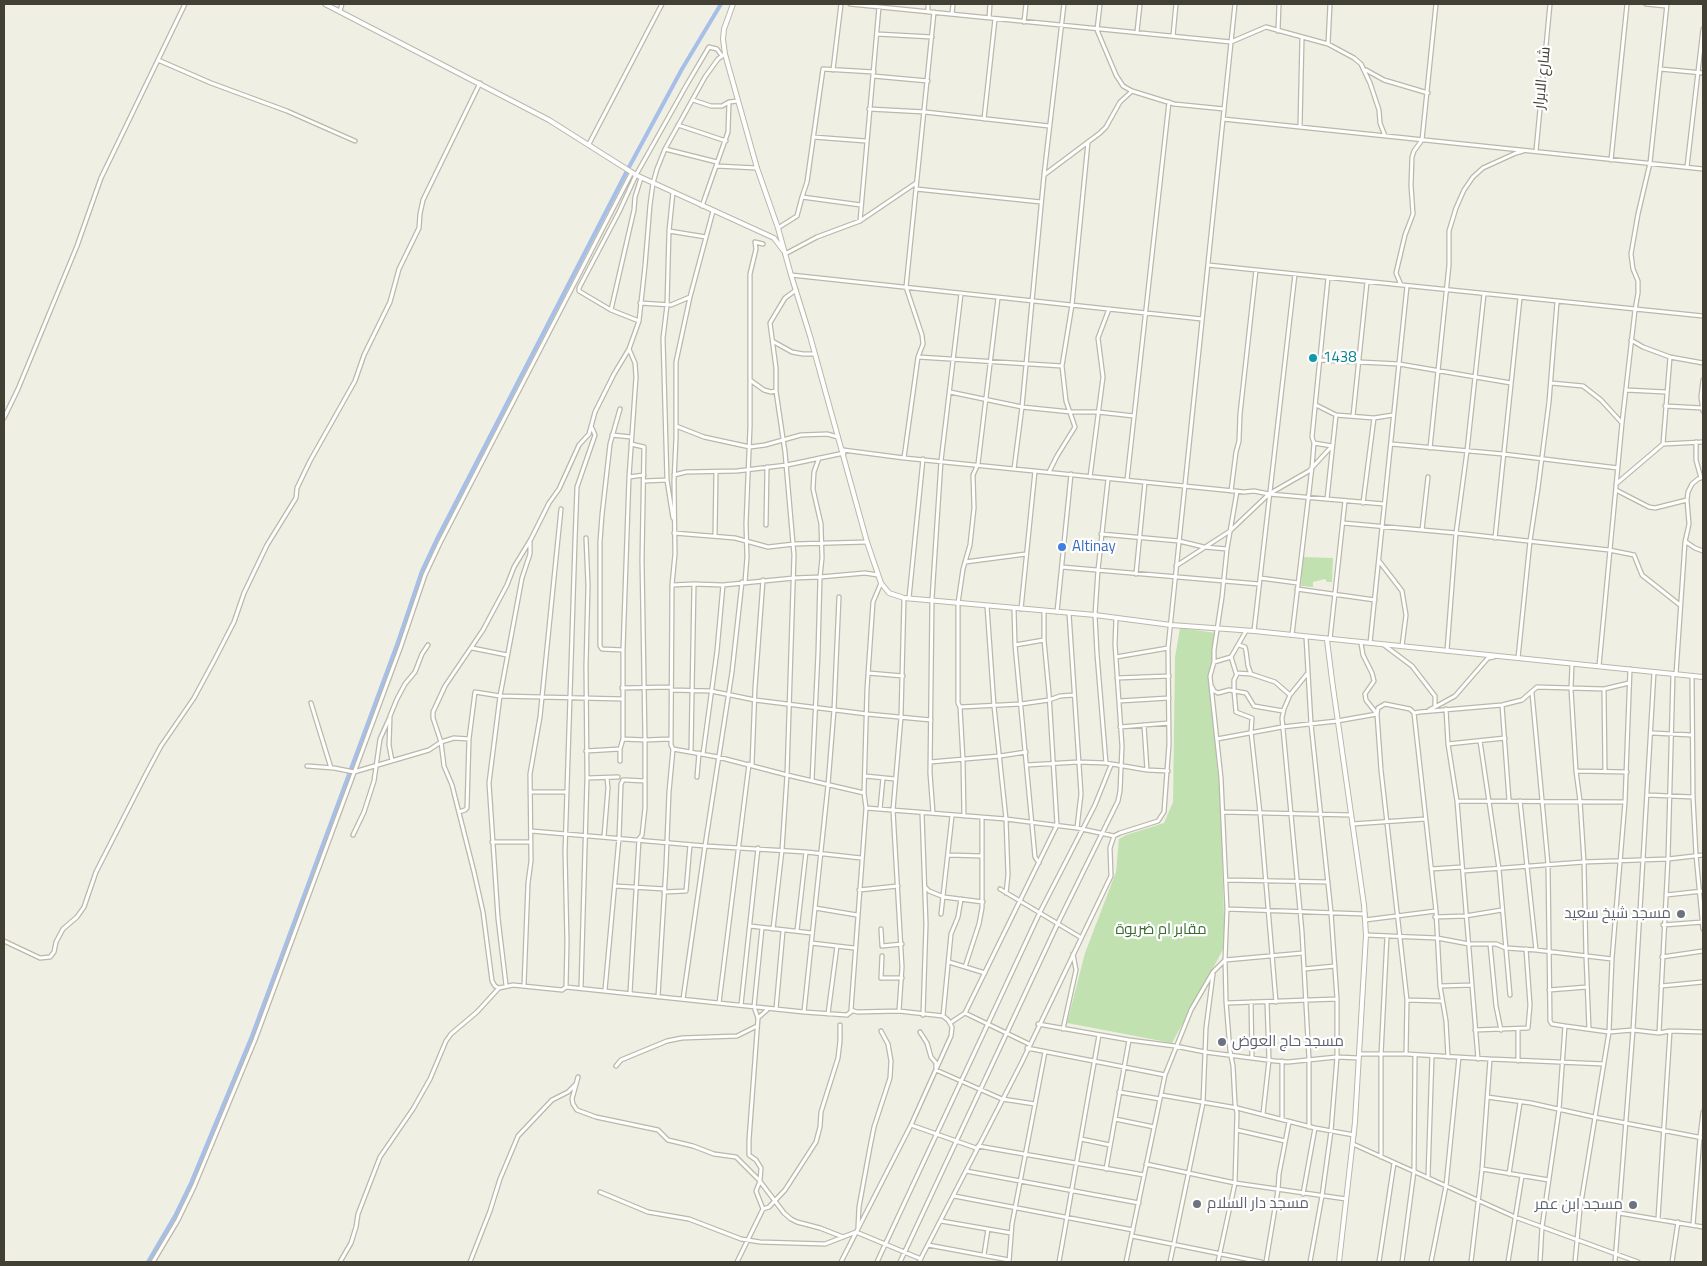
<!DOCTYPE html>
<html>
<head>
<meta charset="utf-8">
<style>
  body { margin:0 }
  #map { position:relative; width:1707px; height:1266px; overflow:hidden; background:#f0efe4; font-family:"Titillium Web",sans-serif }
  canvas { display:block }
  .frame { position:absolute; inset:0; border:5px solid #423f35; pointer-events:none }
</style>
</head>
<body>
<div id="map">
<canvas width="1707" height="1266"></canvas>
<div class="frame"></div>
</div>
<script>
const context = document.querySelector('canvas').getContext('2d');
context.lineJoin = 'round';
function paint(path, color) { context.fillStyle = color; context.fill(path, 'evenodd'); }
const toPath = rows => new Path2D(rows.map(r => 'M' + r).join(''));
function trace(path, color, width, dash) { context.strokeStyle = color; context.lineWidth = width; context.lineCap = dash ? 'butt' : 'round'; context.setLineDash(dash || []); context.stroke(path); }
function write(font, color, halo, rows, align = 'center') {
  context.font = font + ' "Titillium Web",Cairo,sans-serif'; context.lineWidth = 4.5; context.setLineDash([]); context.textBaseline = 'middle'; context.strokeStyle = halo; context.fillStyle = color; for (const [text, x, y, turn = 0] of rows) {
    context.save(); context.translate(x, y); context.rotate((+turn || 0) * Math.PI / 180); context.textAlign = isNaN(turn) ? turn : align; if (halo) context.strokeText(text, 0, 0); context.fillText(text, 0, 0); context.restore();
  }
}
paint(toPath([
  [1303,557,1333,558,1332,582,1327,582,1325,579,1313,582,1313,587,1301,586],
  [1180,628,1216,633,1209,680,1220,796,1225,946,1172,1043,1067,1023,1085,953,1116,872,1119,839,1126,835,1164,823,1173,802,1175,657]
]), '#c1e1b1');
trace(toPath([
  [148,1262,175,1216,191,1183,252,1036,398,642,422,571,437,539,628,169,682,69,721,4]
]), '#a6bfe8', 4);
const minor = toPath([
  [850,4,1231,42,1266,27,1328,44,1354,58,1361,64,1370,83,1379,110,1380,123,1385,136],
  [1100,4,1097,30,1116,75,1123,86,1132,91,1174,104,1224,109],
  [1646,4,1666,6],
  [340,11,342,4],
  [928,12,928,4],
  [952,14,953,4],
  [989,18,990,4],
  [1024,22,1026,4],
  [1278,31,1279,4],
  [1137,32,1140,4],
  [877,34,932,37],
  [1173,36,1176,4],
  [1328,44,1330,4],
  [725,54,718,59,705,77,665,149,657,169,653,183,650,205,645,266,639,321,629,349,614,374,595,412,589,434,579,445,559,489,549,503,531,539,514,567,507,585,483,630,445,686,433,712,433,718,441,742,444,766,452,785,474,872,483,912,492,981,495,986,499,988,513,985,562,990,566,987,804,1012,847,1015,852,1011],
  [158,60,211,83,287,111,355,141],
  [1660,69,1703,73],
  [833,70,841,4],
  [1366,70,1384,80,1428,93],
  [873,76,928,81],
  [693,100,711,106,722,106,729,102],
  [869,109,925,112,1049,126],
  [984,119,995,19],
  [1223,119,1703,169],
  [678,125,726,141],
  [1300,127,1302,37],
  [813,137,866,141],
  [589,144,662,4],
  [665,149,717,162],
  [1536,151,1550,4],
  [1611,160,1627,4],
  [716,166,757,168],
  [1687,167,1703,29],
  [1044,175,1100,133,1106,127,1120,102,1131,92],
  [916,189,1041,202],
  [802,197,861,205],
  [702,206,728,132,729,102,738,101],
  [713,211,690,297,676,362,676,438,674,481,675,554,672,585,671,745,673,749,718,757,787,775,864,793,866,808,851,1010,857,1012,899,1011,943,1016,948,1020,952,1027,951,1036,911,1125,841,1262],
  [860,221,879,7],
  [778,228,797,216,802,197,807,182,823,69,874,72],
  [669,231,706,237],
  [785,254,817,237,860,221,916,183],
  [1208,265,1703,316],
  [791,275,1202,319],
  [1401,285,1396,273,1405,235,1413,214,1411,185,1412,157,1414,151,1422,140,1436,4],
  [640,303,671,305,690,297],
  [611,310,634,210,635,197,641,178],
  [639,321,611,310,579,291,579,288,619,212,636,175,686,86,709,47,717,49,722,56],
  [1631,340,1643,347,1670,357,1703,363],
  [774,342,792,352,803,354,815,354],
  [918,357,923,344,922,335,906,287,934,12],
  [1320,360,1399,364,1511,383],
  [750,380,764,390,771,392,776,391],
  [1703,380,1701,397,1703,411],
  [1551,383,1583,386,1601,400,1622,423],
  [1626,390,1666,392],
  [950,392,1022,407,1071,412,1098,412,1134,416],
  [1316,405,1336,415,1374,418,1393,415],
  [1665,406,1702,408],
  [620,409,610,444,602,515,600,542,600,646,602,649,623,650],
  [1353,416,1367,282],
  [4,418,18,389,77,246,101,178,185,4],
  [676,426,704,437,750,447,765,445,801,435,827,434,838,437],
  [612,435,631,437],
  [1696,442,1696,460,1701,478],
  [1314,443,1332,446],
  [1391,444,1503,454,1618,468],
  [1663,444,1670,357],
  [1430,448,1449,265,1449,231,1456,208,1464,190,1473,177,1483,168,1516,153,1523,151],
  [843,450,904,458,1244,492,1254,491,1269,494,1384,504],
  [904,458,918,357,1062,366],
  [1014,469,1022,407,1044,175,1064,4],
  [1049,472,1057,456,1075,427,1066,401,1062,366,1072,305,1088,142],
  [674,475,686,472,737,471,787,465,844,453],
  [629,477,644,475],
  [1090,477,1103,377,1098,338,1109,309],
  [1127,480,1169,102],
  [644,481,667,480],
  [1616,484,1663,444,1703,442],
  [1616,490,1649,507,1655,508,1687,500],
  [1231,491,1236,452,1239,441,1240,414,1256,270],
  [1327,499,1336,415],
  [1363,503,1374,418],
  [673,518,667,480,663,338,667,305,669,231,673,192],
  [1343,523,1456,533,1609,550,1634,555,1642,575,1680,605],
  [766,525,767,467],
  [1422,530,1428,477],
  [674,533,735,538,768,547,794,544,867,542],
  [1101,534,1179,541,1204,547,1227,549],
  [715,535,716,472],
  [1495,538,1520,298],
  [1686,542,1695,548,1703,551],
  [1379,561,1402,591,1406,615,1402,646],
  [965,562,1026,554],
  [1176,566,1230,531,1269,494,1309,471,1332,446],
  [1062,567,1259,584],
  [1136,574,1145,482],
  [1260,578,1298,583],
  [745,582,747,557,746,524,750,427,750,274,756,249,755,242,763,244],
  [672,585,694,584,723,585,794,578,820,577,865,573,878,575],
  [1297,589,1375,600],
  [909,598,923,459],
  [987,606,994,706,1006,819,1008,875,1006,893],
  [1014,609,1015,645,1035,857,1039,863],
  [1021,609,1035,471],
  [1057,612,1071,474],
  [1069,613,1081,794,1077,828],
  [1246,631,1231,657,1236,673,1251,674,1275,682,1290,695],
  [1254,631,1295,274],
  [1292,635,1312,467,1314,443,1312,437,1328,278],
  [1306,637,1311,724,1331,912,1337,999,1337,1057,1331,1131,1322,1196,1310,1262],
  [1330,639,1345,501],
  [1361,643,1363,655,1372,673,1374,681,1365,694,1366,700,1377,714,1381,770,1407,1000,1406,1054],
  [1370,643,1407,286],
  [1015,645,1044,640],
  [1239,645,1245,647,1246,651,1248,666,1251,674],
  [1384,645,1412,666,1435,696,1435,707,1429,710],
  [472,648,507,655],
  [1447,651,1456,533,1467,451,1484,294],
  [1116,657,1168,648],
  [1518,658,1530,541,1538,488,1549,402,1557,302],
  [1214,662,1231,657],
  [1572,664,1571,689,1576,771,1580,801,1584,862,1586,956,1589,1029],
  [1599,666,1622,423,1635,310,1638,293,1638,281,1633,269,1631,254,1638,214,1650,163,1667,4],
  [868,673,903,676],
  [1237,674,1234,680,1234,691,1236,712,1252,718,1251,732,1260,813,1276,1002],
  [1307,674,1290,695,1284,709,1282,718,1302,932,1309,1059,1309,1127],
  [1676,674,1685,542,1689,524,1687,500,1688,492,1692,484,1698,479,1703,477],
  [1692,676,1693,797,1696,855,1703,929],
  [1117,678,1169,676],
  [1212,687,1214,691,1218,693,1229,690,1246,693,1254,706,1283,711],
  [622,688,671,687],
  [1604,689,1605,772],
  [671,690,711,691,755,700,867,714,931,720],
  [1532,693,1548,864,1550,1021,1552,1024,1565,1026],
  [1119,701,1169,698],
  [311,703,331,768],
  [1502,705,1509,800],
  [960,707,1021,704,1049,700,1060,696,1074,695],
  [1435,707,1455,696,1488,658,1494,657],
  [1446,709,1448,744,1457,801,1478,1059],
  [1414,713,1436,911,1440,986,1446,1021,1448,1057],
  [1144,725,1147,770],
  [1120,727,1169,723],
  [1652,733,1692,735],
  [623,739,645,740,670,739],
  [1217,739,1282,727,1337,721,1377,714,1378,708,1385,704,1410,709,1414,713,1420,712,1502,705,1522,700,1537,687,1604,689,1629,683],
  [1480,741,1499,869,1510,995],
  [1448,744,1505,738],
  [586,751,620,749],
  [691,751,694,584],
  [703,754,717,651,723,585],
  [392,761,389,745,390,716,397,699,405,684,415,672,422,654,428,645],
  [620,761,620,749,623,739,623,650,629,477,636,377,635,363,629,349],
  [930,762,1000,756,1026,752],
  [1106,763,1097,654,1095,615,1098,570,1108,479],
  [752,765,755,688,763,580],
  [1027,765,1078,762,1106,763,1147,770,1168,771],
  [307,766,334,768,354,772,429,750,441,742,454,738,469,739],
  [1576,771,1627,772],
  [865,776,895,779],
  [697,777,699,753],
  [587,778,618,777],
  [812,781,818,653,820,577,822,558,821,524,813,489,814,472,819,458],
  [530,792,567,792],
  [864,793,867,689,873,602,881,583],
  [1648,795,1693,797],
  [1457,801,1625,802],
  [1520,801,1536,950],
  [866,808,1006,819,1077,828,1114,836],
  [880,809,883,778],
  [459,812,465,810,467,808,469,739,475,692,500,696,623,699],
  [1223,812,1351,815],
  [922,813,926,924,923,1015],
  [933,813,930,773,932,599,941,461,961,294],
  [964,816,963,760,960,707,958,703,958,603,963,569,970,545,974,508,973,475,978,464,998,298],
  [1352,824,1425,819],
  [531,831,705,846,806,852,861,858],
  [353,835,364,812,374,781,380,739,389,719],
  [604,837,608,788,607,778],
  [492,842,530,842],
  [949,855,982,856],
  [1431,869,1462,867],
  [1463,871,1584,862,1668,859,1703,855],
  [1226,880,1328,882],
  [615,886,665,889],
  [925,887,929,891,944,897,983,902],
  [1000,889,1080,937],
  [859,890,898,886],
  [664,892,686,891,690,845],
  [1666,895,1703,891],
  [815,908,857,915],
  [1227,909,1365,914],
  [941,914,952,816],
  [1435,917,1465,916,1502,910],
  [1365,920,1436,911],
  [1663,925,1703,922],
  [750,926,812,933],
  [773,929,782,850,787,775,794,555,785,452,776,391,776,368,770,323,785,298,796,290],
  [881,929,882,946,902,944],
  [797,931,806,852],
  [1366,935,1437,938,1469,944,1496,944,1506,948,1536,950,1612,959],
  [4,941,40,958,50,957,54,952,56,942,63,929,77,917,84,907,96,872,146,774,161,746,194,698,215,659,234,622,244,593,267,545,296,498,297,488,310,461,355,381,364,355,390,302,399,269,419,228,420,214,423,200,480,83],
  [811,943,854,948],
  [1490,944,1496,1006,1501,1030],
  [882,956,881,978,902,978],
  [1662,957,1703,951],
  [949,962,985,973],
  [965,967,979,924,982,908,982,818],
  [1304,969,1335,966],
  [506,985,498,918,489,783,500,696,522,578,530,554,530,541],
  [524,986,528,883,531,861,530,774,540,717,561,509],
  [1440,986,1472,985],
  [1661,986,1703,982],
  [566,987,567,942,565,852,575,541,577,487,595,435,592,428],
  [581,988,587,778,586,666,588,585,586,538],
  [605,990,619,838,621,784,623,780,626,780,645,781],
  [1549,990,1587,987],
  [630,993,639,839,642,835,645,808,645,740,642,560,644,447,631,444],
  [658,997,666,866,669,792,673,749],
  [683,999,705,846,732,672,742,582],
  [1407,1000,1441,1001],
  [1251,1002,1252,1058],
  [719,1003,749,764],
  [1227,1003,1337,999],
  [741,1005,758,848],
  [776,1009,783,931],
  [899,1011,902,967,893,810,901,717,904,598],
  [804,1012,828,785,834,710,839,597],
  [965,1013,1029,1044],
  [828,1014,837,946],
  [943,1016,951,934,958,917,961,899],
  [758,1018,767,1010,765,1008],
  [950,1023,965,1013,1057,825,1049,693,1044,640,1044,611],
  [1038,1024,1129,1040,1175,1046,1205,1052,1275,1061,1288,1062,1337,1057,1359,1058],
  [1063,1029,1076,970,1073,954],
  [1475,1030,1528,1028,1530,1005,1526,949],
  [1518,1030,1518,1061],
  [920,1032,927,1043,931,1057,936,1063,936,1070,1002,1099,1035,1104],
  [1659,1033,1668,859,1673,674],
  [1027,1048,1165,1075],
  [1359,1054,1406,1054,1490,1059],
  [1282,1061,1282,1119],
  [616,1066,621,1060,667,1041,682,1038,737,1036,757,1026],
  [578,1077,572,1099,573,1104,577,1110,596,1117,658,1130,668,1140,693,1146,714,1154,736,1157,759,1180,784,1213,791,1219,797,1222,820,1228,843,1237],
  [1119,1092,1160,1099],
  [1161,1095,1237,1108,1315,1128,1354,1135],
  [1487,1097,1531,1103,1594,1117,1703,1138],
  [1263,1114,1269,1060,1267,1002],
  [1115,1119,1154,1127],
  [911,1125,976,1148],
  [1237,1130,1285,1141],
  [1081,1139,1110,1145],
  [1353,1144,1515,1217,1638,1262],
  [978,1146,1144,1175],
  [1381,1157,1381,1055,1387,936],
  [1146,1164,1235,1183,1346,1199],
  [1106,1169,1129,1040],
  [1482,1169,1549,1180],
  [966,1171,1139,1203],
  [1509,1174,1520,1103],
  [1428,1177,1432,1056],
  [600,1192,648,1212,689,1219,741,1239,760,1242,825,1244,856,1232,921,1259],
  [1303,1194,1315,1128],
  [954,1196,1133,1230],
  [763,1209,769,1207,785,1190,816,1142,820,1127,821,1112,838,1058,840,1041,840,1025],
  [1619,1213,1703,1227],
  [1658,1219,1670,1031],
  [941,1221,1011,1233],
  [1693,1225,1700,1137,1703,1112],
  [858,1227,859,1207,870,1147,874,1127,890,1078,891,1061,888,1044,881,1031],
  [1132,1236,1261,1262],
  [928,1245,1009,1260],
  [984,1255,988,1229],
  [153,1262,178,1220,194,1187,255,1040,401,646,425,575,440,543,632,172],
  [340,1262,351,1243,356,1227,358,1214,380,1157,413,1109,430,1079,446,1041,451,1034,477,1012,499,988],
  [470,1262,490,1211,500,1179,518,1136,552,1100,568,1092,576,1084],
  [737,1262,763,1209,756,1191,760,1181,761,1168,756,1160,749,1155,749,1140,758,1018,754,1007,762,928],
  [877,1262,1040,912,1095,805,1111,765],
  [900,1262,1058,923,1118,801,1120,791,1122,746,1115,644,1116,618],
  [919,1262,1021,1064,1111,876,1110,848,1114,836,1120,833,1158,821,1164,812,1169,744,1168,648,1235,4],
  [1009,1262,1012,1224,1045,1052],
  [1059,1262,1099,1035],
  [1126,1262,1165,1075,1191,1010,1213,972,1225,960,1303,953],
  [1170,1262,1203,1103,1206,1028,1213,974],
  [1218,1262,1235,1183,1237,1113,1235,1104,1233,1066,1230,1051,1226,1001,1225,960,1227,909,1221,778,1210,676,1214,662,1214,650,1222,597,1227,549,1237,491],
  [1266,1262,1278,1190,1279,1174,1289,1122],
  [1379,1262,1394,1163],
  [1402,1262,1414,1171,1415,1055],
  [1431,1262,1446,1186,1459,1057],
  [1471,1262,1482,1169,1490,1059,1604,1064],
  [1508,1262,1522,1176],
  [1540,1262,1542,1227,1559,1110,1565,1026,1609,1032,1633,1030,1659,1033,1670,1031,1703,1032],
  [1575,1262,1580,1209,1609,1032,1612,959,1625,802,1630,669],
  [1615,1262,1633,1030,1654,672],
  [1672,1262,1678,1222]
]);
const tertiary = toPath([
  [325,4,549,120,636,175,774,238,783,250],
  [733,4,724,29,723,39,725,54,757,168,778,228,791,275,810,336,867,542,881,583,889,593,904,598,1095,615,1171,625,1254,631,1703,677],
  [1327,640,1332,680,1364,905,1366,935,1355,1122,1339,1262]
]);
trace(minor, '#bab8a8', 5.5);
trace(tertiary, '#bab8a8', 6);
trace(minor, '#fff', 3);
trace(tertiary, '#fff', 4);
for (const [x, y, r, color] of [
  [1313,358,5,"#0f9aa8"],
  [1062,547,5,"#3f7fe0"],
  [1681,914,5,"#6b7280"],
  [1222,1042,5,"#6b7280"],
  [1197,1204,5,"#6b7280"],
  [1633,1205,5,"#6b7280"]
]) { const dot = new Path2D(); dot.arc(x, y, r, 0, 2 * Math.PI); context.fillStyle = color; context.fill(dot); trace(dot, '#fff', 2); }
write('15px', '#423f35', '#fff', [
  ["شارع الابرار",1543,78,-84]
]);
write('15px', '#0d838f', '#fff', [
  ["1438",1323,358]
], 'left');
write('15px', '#366cbe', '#fff', [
  ["Altinay",1072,547]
], 'left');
write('15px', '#5b616d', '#fff', [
  ["مسجد شيخ سعيد",1671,914],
  ["مسجد حاج العوض",1232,1042,"left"],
  ["مسجد دار السلام",1207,1204,"left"],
  ["مسجد ابن عمر",1623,1205]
], 'right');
write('15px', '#3a6d2f', '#fff', [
  ["مقابر ام ضريوة",1161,930]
]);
</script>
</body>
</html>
